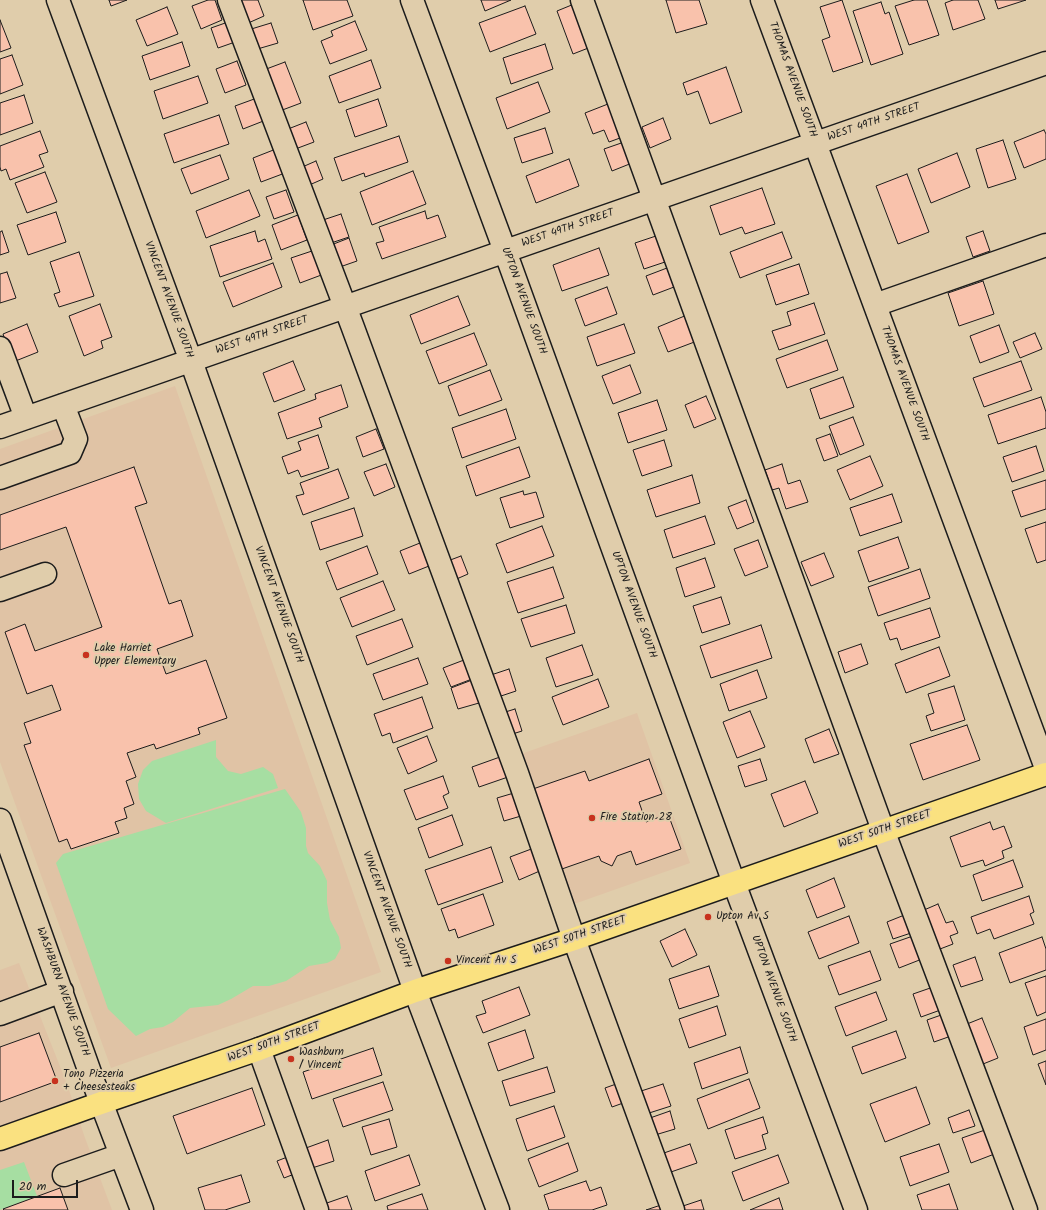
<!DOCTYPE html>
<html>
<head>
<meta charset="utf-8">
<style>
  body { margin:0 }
  #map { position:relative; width:1046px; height:1210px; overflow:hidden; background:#e0cdab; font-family:Kalam,sans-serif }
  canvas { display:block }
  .scale { position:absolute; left:12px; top:1180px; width:66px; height:18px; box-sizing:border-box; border:2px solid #1c1c1c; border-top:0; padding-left:5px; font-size:12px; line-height:14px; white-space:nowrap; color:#1c1c1c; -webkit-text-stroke:3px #e0cdab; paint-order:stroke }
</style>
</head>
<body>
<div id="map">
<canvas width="1046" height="1210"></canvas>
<div class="scale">20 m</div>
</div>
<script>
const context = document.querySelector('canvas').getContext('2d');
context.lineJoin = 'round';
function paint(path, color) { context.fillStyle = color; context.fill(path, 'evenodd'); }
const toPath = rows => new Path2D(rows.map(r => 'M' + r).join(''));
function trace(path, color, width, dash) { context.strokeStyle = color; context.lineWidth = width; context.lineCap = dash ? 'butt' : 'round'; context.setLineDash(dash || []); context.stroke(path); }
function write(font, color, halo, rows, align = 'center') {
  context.font = font + ' Kalam,sans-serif'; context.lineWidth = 4; context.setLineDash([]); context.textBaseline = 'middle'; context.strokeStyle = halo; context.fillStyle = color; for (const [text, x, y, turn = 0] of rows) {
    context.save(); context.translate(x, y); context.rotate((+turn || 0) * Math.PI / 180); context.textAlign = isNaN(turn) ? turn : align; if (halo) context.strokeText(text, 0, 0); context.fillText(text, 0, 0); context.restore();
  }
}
paint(toPath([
  [175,386,381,972,111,1068,0,762,0,449],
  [637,713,690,863,560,909,507,759],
  [19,963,67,1084,85,1138,112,1210,0,1210,0,970]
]), '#e0c3a5');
paint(toPath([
  [216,740,216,757,228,771,241,774,263,767,273,774,278,788,166,823,146,811,139,799,138,784,143,770,152,761],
  [285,789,301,812,306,828,306,846,308,853,320,866,327,881,327,903,330,920,339,937,341,948,335,959,327,963,309,966,286,981,269,986,253,986,231,999,218,1005,190,1008,173,1022,163,1027,150,1029,136,1036,108,1009,56,863,63,854],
  [24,1162,37,1196,0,1210,0,1170]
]), '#a6dea2');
const building = toPath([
  [109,0,127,0,111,6,109,0],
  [208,0,215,0,222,20,201,29,192,6,208,0],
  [238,0,258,0,264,16,246,24,238,0],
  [303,0,347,0,353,16,313,30,303,0],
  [481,0,511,0,485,11,481,0],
  [666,0,699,0,707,24,676,33,666,0],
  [842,0,863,62,833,72,822,40,830,37,820,7,842,0],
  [914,0,927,0,939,35,909,45,895,6,914,0],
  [953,0,978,0,985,19,953,30,945,3,953,0],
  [995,0,1026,0,998,9,995,0],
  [579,2,596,45,573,54,557,11,579,2],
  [881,2,885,14,889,12,903,54,871,65,853,11,881,2],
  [525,6,536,34,490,52,479,23,525,6],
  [167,7,178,34,147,46,136,20,167,7],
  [0,20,11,48,0,52,0,20],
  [231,21,238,41,218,48,211,28,231,21],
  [355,21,367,50,330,64,321,41,333,36,331,31,355,21],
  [271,23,278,43,254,50,248,30,271,23],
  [182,42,190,66,150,80,142,56,182,42],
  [545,44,553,69,511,84,503,58,545,44],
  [12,55,23,85,0,94,0,59,12,55],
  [371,60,381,88,339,103,329,76,371,60],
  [237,61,246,85,225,93,216,69,237,61],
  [285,62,301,103,277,112,261,71,285,62],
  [726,67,742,112,710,124,698,91,687,95,683,83,726,67],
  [198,76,208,103,163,119,154,91,198,76],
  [538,82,550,112,507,129,496,98,538,82],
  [24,95,33,123,0,135,0,103,24,95],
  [257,98,266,120,243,129,235,106,257,98],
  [378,99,387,126,355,137,346,110,378,99],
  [608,104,620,138,609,142,604,130,593,134,585,113,608,104],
  [219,115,229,144,174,163,164,134,219,115],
  [663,118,671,139,650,148,642,127,663,118],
  [306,122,314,142,290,151,283,131,306,122],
  [545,128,553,153,522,163,514,138,545,128],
  [1044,130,1046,134,1046,159,1024,168,1014,142,1044,130],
  [40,131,48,152,39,155,44,167,10,180,6,169,1,171,0,167,0,146,40,131],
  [399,136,408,162,365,177,364,173,342,181,334,158,399,136],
  [630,140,637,161,612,171,604,149,630,140],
  [1003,140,1016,179,988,188,976,149,1003,140],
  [276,149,285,173,261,182,253,158,276,149],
  [957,153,970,187,931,203,918,169,957,153],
  [220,155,229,179,191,194,181,169,220,155],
  [569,159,579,186,536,203,526,176,569,159],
  [316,161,323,179,307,186,300,168,316,161],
  [413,171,426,204,372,225,360,192,413,171],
  [45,172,57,202,27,213,15,183,45,172],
  [907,174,929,232,898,244,876,186,907,174],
  [762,188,775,224,745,234,742,227,720,235,710,206,762,188],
  [249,190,260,216,206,238,196,211,249,190],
  [286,190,294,212,274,219,266,197,286,190],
  [425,211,427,219,438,215,446,237,382,259,376,243,384,241,379,227,425,211],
  [56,212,66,242,28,255,17,225,56,212],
  [341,214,349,237,325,245,317,222,341,214],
  [298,215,307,240,281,250,272,225,298,215],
  [2,231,9,252,0,255,0,232,2,231],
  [255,231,258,242,265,239,272,259,220,277,210,246,255,231],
  [983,231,990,251,973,257,966,237,983,231],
  [782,232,792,258,740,278,730,252,782,232],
  [662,234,671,260,644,269,635,243,662,234],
  [349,238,357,261,334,269,326,247,349,238],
  [599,248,609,275,562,291,553,265,599,248],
  [315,250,324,274,300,283,291,258,315,250],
  [79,252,94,296,59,307,54,294,60,292,50,262,79,252],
  [273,263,282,287,233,307,223,282,273,263],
  [799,264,809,294,776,305,766,275,799,264],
  [667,268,674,287,653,295,646,276,667,268],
  [7,272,16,298,0,303,0,274,7,272],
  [983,281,994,314,959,326,948,293,983,281],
  [607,287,617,314,585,326,575,299,607,287],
  [458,296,470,325,421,344,410,315,458,296],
  [814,303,825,334,779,350,772,331,791,325,787,312,814,303],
  [100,304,112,337,101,341,103,348,84,356,69,316,100,304],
  [687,315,697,341,668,352,658,327,687,315],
  [27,324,38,352,13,362,3,334,27,324],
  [624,324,635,353,597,366,587,337,624,324],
  [999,325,1009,352,980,363,970,336,999,325],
  [474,333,487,365,439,384,426,351,474,333],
  [1035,333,1042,349,1020,358,1013,342,1035,333],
  [827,340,838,370,787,388,776,359,827,340],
  [293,361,305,390,274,402,263,373,293,361],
  [1021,361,1032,390,984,407,973,378,1021,361],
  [630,365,641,393,613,404,602,376,630,365],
  [490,370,502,400,459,416,448,386,490,370],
  [843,377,854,407,820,419,810,389,843,377],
  [341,385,348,407,319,418,322,427,287,439,278,413,316,399,315,394,341,385],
  [706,396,716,419,694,428,685,405,706,396],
  [1041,397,1046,412,1046,428,998,444,988,415,1041,397],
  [657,400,667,430,628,443,618,413,657,400],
  [506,409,516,439,462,458,452,428,506,409],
  [853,417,864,445,840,455,829,426,853,417],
  [376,429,384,449,363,457,356,437,376,429],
  [830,434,838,456,824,461,816,439,830,434],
  [318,435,329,468,301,477,298,470,288,474,282,457,301,450,298,442,318,435],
  [664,440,672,466,642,476,633,450,664,440],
  [1036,446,1044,471,1012,482,1003,457,1036,446],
  [519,447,530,477,476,496,466,466,519,447],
  [870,456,883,486,850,500,837,470,870,456],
  [386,464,395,487,374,496,364,472,386,464],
  [782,464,788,484,800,480,808,502,786,509,779,488,772,490,765,470,782,464],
  [134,467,147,503,135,507,169,604,181,600,193,636,157,649,166,674,206,660,227,718,198,728,200,734,156,749,154,744,127,753,136,777,126,781,134,804,124,808,127,818,115,822,119,833,71,849,67,839,59,842,24,745,31,743,24,723,61,710,52,685,27,694,5,632,25,624,35,651,102,627,66,527,0,550,0,515,134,467],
  [338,469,349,498,303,515,296,496,304,494,300,483,338,469],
  [692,475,700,503,656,517,647,490,692,475],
  [1046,480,1046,509,1021,517,1012,491,1046,480],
  [523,491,524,495,536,492,544,517,510,528,500,498,523,491],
  [892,494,902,522,860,536,850,508,892,494],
  [746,500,754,522,737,529,728,507,746,500],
  [354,508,363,536,320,550,311,522,354,508],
  [705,516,715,544,673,558,664,530,705,516],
  [1046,522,1046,560,1037,563,1025,529,1046,522],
  [542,526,554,556,507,573,496,544,542,526],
  [898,537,909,568,869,582,858,551,898,537],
  [758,540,768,567,745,576,734,549,758,540],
  [420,543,429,566,409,574,400,551,420,543],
  [367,546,378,574,337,590,326,562,367,546],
  [824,553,834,577,811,586,801,562,824,553],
  [461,556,468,574,452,581,445,562,461,556],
  [705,558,715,587,685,597,676,568,705,558],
  [553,567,564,598,518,613,507,582,553,567],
  [920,569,930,598,878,616,868,587,920,569],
  [383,581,395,610,352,627,340,598,383,581],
  [721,597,730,624,702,633,693,606,721,597],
  [566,605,575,633,531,647,521,619,566,605],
  [930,608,940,637,901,650,897,638,890,640,884,623,930,608],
  [402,619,413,647,367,665,356,636,402,619],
  [761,625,772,658,711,678,700,646,761,625],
  [861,644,868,664,845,673,838,652,861,644],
  [582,645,593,675,556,687,546,658,582,645],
  [939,647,950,676,906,693,895,664,939,647],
  [418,658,428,684,383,700,373,674,418,658],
  [464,660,472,679,451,687,443,668,464,660],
  [509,669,516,691,492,699,485,677,509,669],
  [757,670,767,698,729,711,720,684,757,670],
  [598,679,609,707,563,725,552,697,598,679],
  [472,680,479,703,458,709,451,688,472,680],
  [954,686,965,720,931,731,926,716,934,713,928,694,954,686],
  [422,697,433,728,393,743,390,733,382,736,374,714,422,697],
  [515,709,522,731,506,736,499,714,515,709],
  [750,711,765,747,737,758,723,722,750,711],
  [967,725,980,760,923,780,910,744,967,725],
  [829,729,839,754,814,763,805,739,829,729],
  [427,736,437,761,408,774,397,748,427,736],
  [500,757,508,777,479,787,472,767,500,757],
  [649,759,662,794,639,802,646,822,668,814,681,849,636,865,631,851,617,856,612,866,601,861,599,856,559,870,530,790,585,771,589,781,649,759],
  [760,759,767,780,745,787,738,766,760,759],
  [443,776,449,793,443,796,448,808,416,820,404,790,443,776],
  [805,781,818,813,784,827,771,794,805,781],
  [514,793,521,816,504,821,497,798,514,793],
  [452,815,463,845,429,858,418,828,452,815],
  [990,822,993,830,1004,826,1012,847,1002,851,1004,858,985,866,983,860,961,867,950,837,990,822],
  [491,847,503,882,438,905,425,870,491,847],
  [534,848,542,870,519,880,510,857,534,848],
  [1013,860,1023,887,982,901,973,875,1013,860],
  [834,878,845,907,817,918,806,890,834,878],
  [483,894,494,925,458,938,455,929,449,931,441,909,483,894],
  [1029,896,1034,912,1030,914,1034,924,994,939,990,929,977,934,971,917,1029,896],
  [938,904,946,923,953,921,958,933,950,936,953,944,940,949,924,910,938,904],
  [907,914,914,932,893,939,887,922,907,914],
  [849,916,859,943,819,959,808,932,849,916],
  [685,929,697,955,672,967,660,941,685,929],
  [913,936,922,959,899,968,890,944,913,936],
  [1042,937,1046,949,1046,970,1010,983,999,953,1042,937],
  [870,951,881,980,839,995,828,966,870,951],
  [975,957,983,980,961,987,953,965,975,957],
  [709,966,719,996,679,1009,669,979,709,966],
  [1046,976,1046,1012,1037,1016,1025,983,1046,976],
  [939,985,946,1008,921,1017,913,994,939,985],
  [519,987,530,1015,483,1033,476,1016,486,1013,482,1001,519,987],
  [876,992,887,1020,846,1036,835,1007,876,992],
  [717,1006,726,1035,689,1048,679,1019,717,1006],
  [947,1013,954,1035,934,1042,927,1020,947,1013],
  [982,1018,998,1058,983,1064,967,1024,982,1018],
  [1046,1019,1046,1050,1033,1055,1024,1027,1046,1019],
  [525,1030,534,1058,498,1071,488,1043,525,1030],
  [896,1031,906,1058,862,1074,852,1047,896,1031],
  [39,1033,57,1081,0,1102,0,1047,39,1033],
  [740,1047,748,1073,702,1089,694,1063,740,1047],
  [373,1048,382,1075,312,1099,303,1072,373,1048],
  [1046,1061,1046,1085,1038,1064,1046,1061],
  [547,1067,555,1092,510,1106,502,1081,547,1067],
  [749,1079,760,1108,708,1129,697,1099,749,1079],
  [383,1082,393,1110,343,1127,333,1099,383,1082],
  [619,1083,626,1102,612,1107,605,1088,619,1083],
  [663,1084,671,1106,646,1114,638,1092,663,1084],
  [916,1087,930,1124,885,1142,870,1104,916,1087],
  [252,1088,265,1125,187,1154,173,1116,252,1088],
  [554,1106,565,1137,527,1151,516,1119,554,1106],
  [969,1110,975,1126,953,1133,948,1118,969,1110],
  [670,1111,675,1129,655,1135,650,1118,670,1111],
  [763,1117,768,1133,762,1135,766,1149,735,1159,725,1130,763,1117],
  [389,1119,397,1147,371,1155,362,1127,389,1119],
  [988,1129,997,1153,971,1163,962,1138,988,1129],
  [328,1140,334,1161,312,1168,306,1148,328,1140],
  [568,1143,578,1171,539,1187,528,1159,568,1143],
  [690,1144,697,1163,668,1173,661,1154,690,1144],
  [939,1144,949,1172,910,1186,900,1157,939,1144],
  [409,1155,420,1185,375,1201,365,1171,409,1155],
  [778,1155,789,1183,743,1201,732,1172,778,1155],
  [290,1156,297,1173,284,1178,277,1161,290,1156],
  [241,1175,250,1202,225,1210,205,1210,198,1188,241,1175],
  [586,1181,590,1191,601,1187,607,1205,592,1210,549,1210,544,1195,586,1181],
  [949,1184,958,1210,922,1210,917,1195,949,1184],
  [60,1188,68,1210,4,1210,3,1209,60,1188],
  [422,1194,428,1210,388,1210,387,1206,422,1194],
  [347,1196,352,1210,326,1210,324,1204,347,1196],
  [779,1198,783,1210,750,1210,779,1198],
  [701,1200,704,1210,681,1210,680,1207,701,1200],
  [667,1203,669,1210,646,1210,667,1203]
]);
paint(building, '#f9c2ac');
trace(building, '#1c1c1c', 1);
const minor = toPath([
  [58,0,191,361,415,991,498,1210],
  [229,0,352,325,517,773,574,939,673,1210],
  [412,0,505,251,734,883,856,1210],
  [582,0,883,830,1026,1210],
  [762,0,1046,768],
  [875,305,1046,245],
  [0,348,26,418],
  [0,427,1046,63],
  [0,478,70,453,76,439,63,405],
  [0,590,45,574],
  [0,820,93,1081,142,1210],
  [0,1014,62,991],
  [259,1049,317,1210],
  [64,1175,121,1155]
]);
const major = toPath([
  [0,1139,101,1103,259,1049,415,991,574,939,1046,774]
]);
trace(minor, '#1c1c1c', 25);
trace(major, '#1c1c1c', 25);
trace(minor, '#e0cdab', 22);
trace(major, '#fae180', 22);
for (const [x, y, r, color] of [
  [86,655,4,"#c8321e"],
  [592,818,4,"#c8321e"],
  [708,917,4,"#c8321e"],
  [448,961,4,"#c8321e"],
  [291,1059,4,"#c8321e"],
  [55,1081,4,"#c8321e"]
]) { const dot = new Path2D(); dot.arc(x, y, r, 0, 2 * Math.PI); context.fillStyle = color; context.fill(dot); trace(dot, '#e0cdab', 1.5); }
write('11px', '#1c1c1c', '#e0cdab', [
  ["THOMAS AVENUE SOUTH",792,80,70],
  ["WEST 49TH STREET",874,123,-19],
  ["WEST 49TH STREET",568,229,-19],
  ["VINCENT AVENUE SOUTH",168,300,70],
  ["UPTON AVENUE SOUTH",523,301,70],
  ["WEST 49TH STREET",262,336,-19],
  ["THOMAS AVENUE SOUTH",904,384,70],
  ["VINCENT AVENUE SOUTH",278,605,70],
  ["UPTON AVENUE SOUTH",633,605,70],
  ["WEST 50TH STREET",885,830,-19],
  ["VINCENT AVENUE SOUTH",386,910,70],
  ["WEST 50TH STREET",580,936,-19],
  ["UPTON AVENUE SOUTH",773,989,70],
  ["WASHBURN AVENUE SOUTH",62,992,70],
  ["WEST 50TH STREET",274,1043,-20]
]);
write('11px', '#1c1c1c', '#e0cdab', [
  ["Lake Harriet",94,649],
  ["Upper Elementary",94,662],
  ["Fire Station 28",600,818],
  ["Upton Av S",716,917],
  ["Vincent Av S",456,961],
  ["Washburn",299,1053],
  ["/ Vincent",299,1066],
  ["Tono Pizzeria",63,1075],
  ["+ Cheesesteaks",63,1088]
], 'left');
</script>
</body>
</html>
